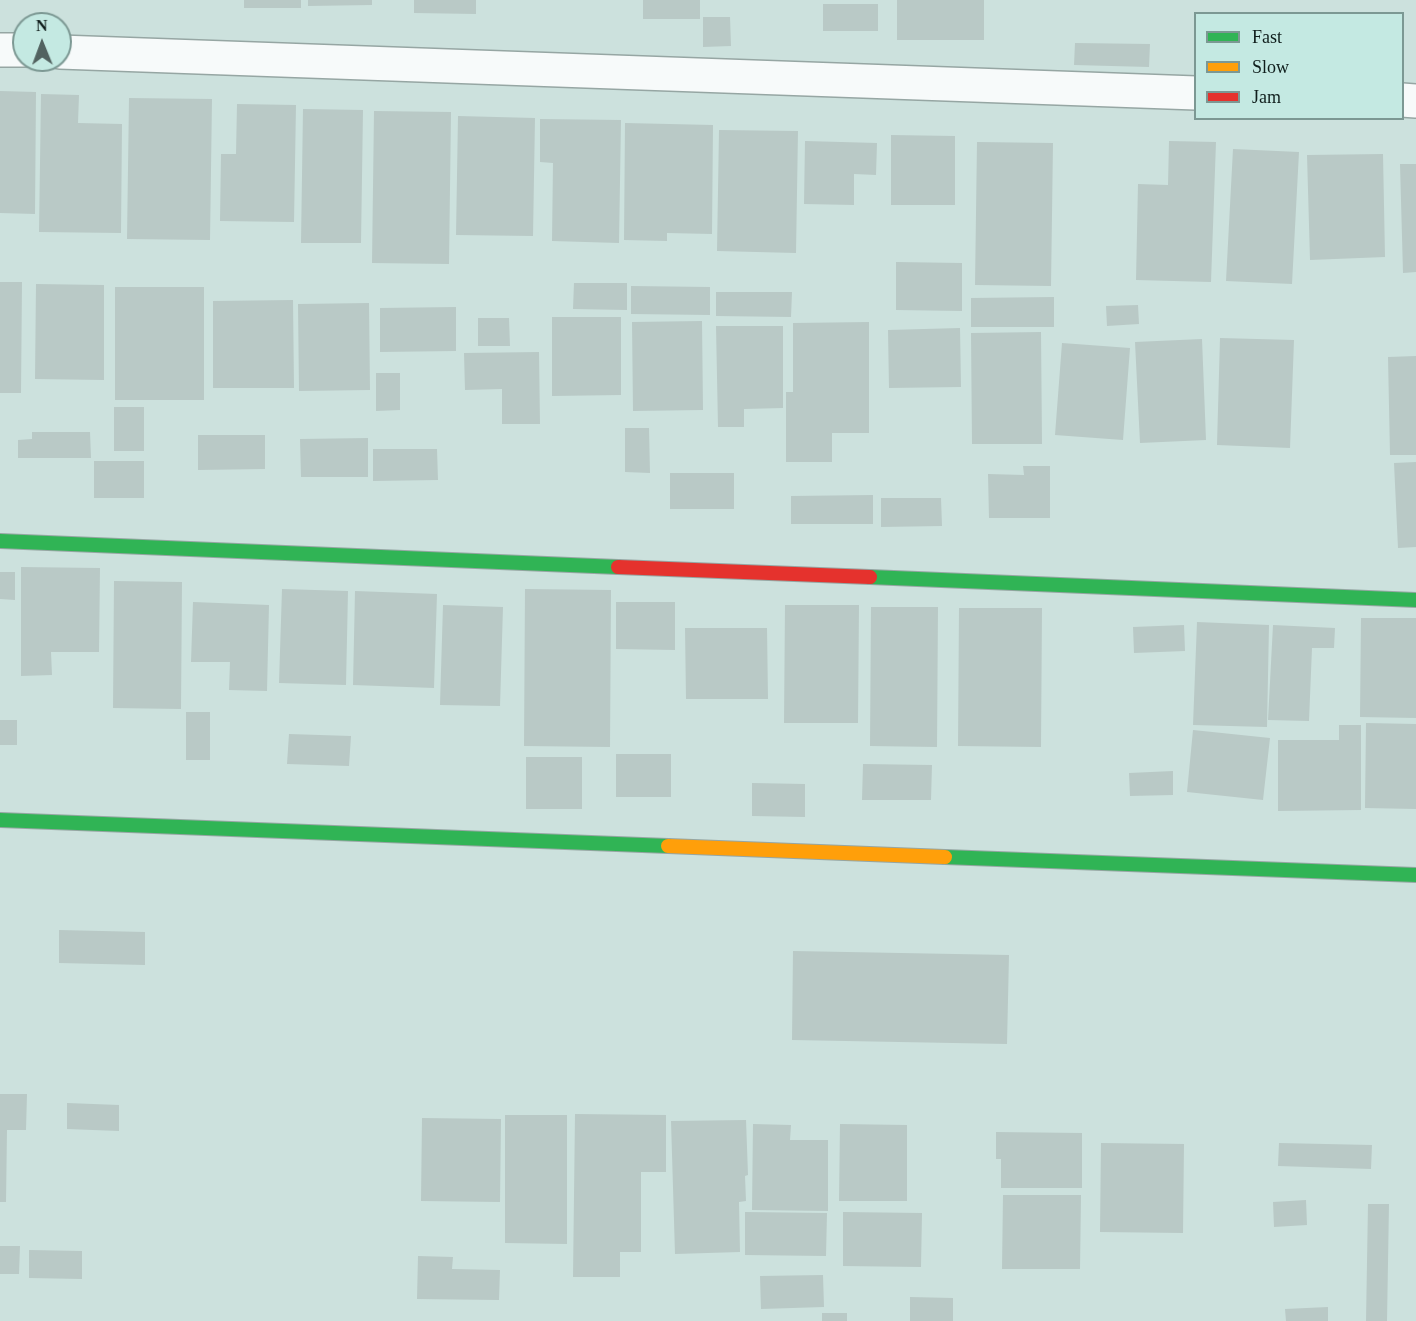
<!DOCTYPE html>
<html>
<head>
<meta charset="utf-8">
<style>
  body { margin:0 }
  #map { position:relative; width:1416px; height:1321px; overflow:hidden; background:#cce1dd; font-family:Georgia,serif }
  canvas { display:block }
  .legend { position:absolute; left:1194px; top:12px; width:210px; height:108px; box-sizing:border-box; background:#c4e9e2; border:2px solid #7c9893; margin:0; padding:8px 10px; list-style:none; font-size:18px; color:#101e1c }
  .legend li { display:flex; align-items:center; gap:12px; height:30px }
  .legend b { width:30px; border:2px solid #7c9893 }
  .north { position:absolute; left:12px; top:12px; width:60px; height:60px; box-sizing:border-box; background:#c4e9e2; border:2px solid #7c9893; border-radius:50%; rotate:359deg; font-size:16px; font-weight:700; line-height:24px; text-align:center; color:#101e1c }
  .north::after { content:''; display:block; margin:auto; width:21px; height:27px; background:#526260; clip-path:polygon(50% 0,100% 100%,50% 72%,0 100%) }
</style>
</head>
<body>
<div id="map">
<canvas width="1416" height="1321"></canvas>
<ul class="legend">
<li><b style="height:8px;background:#30b455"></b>Fast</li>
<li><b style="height:8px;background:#ff9f0a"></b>Slow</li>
<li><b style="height:8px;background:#e5322d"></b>Jam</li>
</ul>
<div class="north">N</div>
</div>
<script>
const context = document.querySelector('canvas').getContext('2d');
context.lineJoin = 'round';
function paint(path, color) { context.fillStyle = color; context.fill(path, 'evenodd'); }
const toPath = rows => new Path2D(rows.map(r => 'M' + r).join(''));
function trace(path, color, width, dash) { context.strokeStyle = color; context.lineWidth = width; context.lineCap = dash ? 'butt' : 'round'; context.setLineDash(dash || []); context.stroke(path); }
paint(toPath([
  [244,0,301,0,301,8,244,8],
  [308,0,372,0,372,5,308,6],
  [414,0,476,0,476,14,414,13],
  [643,0,700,0,700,19,643,19],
  [897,0,984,0,984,40,897,40],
  [823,4,878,4,878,31,823,31],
  [703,17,730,17,731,46,703,47],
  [1075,43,1150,44,1149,67,1074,65],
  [0,91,36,92,35,214,0,213],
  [41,94,79,95,78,123,122,124,121,233,39,232],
  [129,98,212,99,210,240,127,239],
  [237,104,296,105,294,222,220,221,221,154,236,154],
  [303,109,363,110,361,243,301,243],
  [374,111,451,112,449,264,372,263],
  [458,116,535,118,533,236,456,235],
  [540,119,621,120,619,243,552,241,553,163,540,162],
  [625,123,713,125,712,234,667,233,667,241,624,240],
  [719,130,798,131,796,253,717,251],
  [891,135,955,136,955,205,891,205],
  [805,141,877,143,876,175,854,174,854,205,804,204],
  [1169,141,1216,142,1211,282,1136,280,1138,184,1168,185],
  [977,142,1053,143,1051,286,975,285],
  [1233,149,1299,152,1292,284,1226,281],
  [1383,154,1385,257,1310,260,1307,155],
  [1400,164,1416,164,1416,272,1403,273],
  [896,262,962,263,962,311,896,310],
  [0,282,22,282,21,393,0,393],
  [574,283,627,283,627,310,573,309],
  [36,284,104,285,104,380,35,379],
  [631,286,710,287,710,315,631,314],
  [115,287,204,287,204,400,115,400],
  [716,292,792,292,791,317,716,316],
  [1054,297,1054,327,971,327,971,298],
  [293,300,294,388,213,388,213,301],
  [369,303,370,390,299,391,298,304],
  [1138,305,1139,324,1107,326,1106,306],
  [456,307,456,351,380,352,380,308],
  [552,317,621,317,621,395,552,396],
  [478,318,509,318,510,346,478,346],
  [702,321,703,410,633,411,632,322],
  [869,322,869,433,832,433,832,462,786,462,786,392,793,392,793,323],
  [716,326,783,326,783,408,744,409,744,427,718,427],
  [960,328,961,387,889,388,888,330],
  [1041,332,1042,444,972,444,971,333],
  [1220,338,1294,340,1290,448,1217,445],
  [1202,339,1206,440,1140,443,1135,342],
  [1062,343,1130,348,1123,440,1055,435],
  [539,352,540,424,502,424,502,389,465,390,464,353],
  [1416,356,1416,455,1390,455,1388,357],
  [376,373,400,373,400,410,376,411],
  [114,407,144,407,144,451,114,451],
  [625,428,649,428,650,473,625,472],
  [32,432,90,432,91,458,18,458,18,440,32,439],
  [198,435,265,435,265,469,198,470],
  [368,438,368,477,301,477,300,439],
  [373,449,437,449,438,480,373,481],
  [94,461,144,461,144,498,94,498],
  [1416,462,1416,547,1398,548,1394,463],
  [1023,466,1050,466,1050,518,989,518,988,474,1024,475],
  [670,473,734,473,734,509,670,509],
  [873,495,873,524,791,524,791,496],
  [881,498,941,498,942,526,881,527],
  [21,567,100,568,99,652,51,652,52,675,21,676],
  [0,572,15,572,15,600,0,599],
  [114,581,182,582,181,709,113,708],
  [282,589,348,591,346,685,279,683],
  [525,589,611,590,610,747,524,746],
  [355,591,437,594,434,688,353,685],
  [193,602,269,605,267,691,229,690,230,662,191,662],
  [616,602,675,602,675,650,616,649],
  [443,605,503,607,500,706,440,705],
  [785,605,859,605,858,723,784,723],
  [871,607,938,607,937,747,870,746],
  [959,608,1042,608,1041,747,958,746],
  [1361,618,1416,618,1416,718,1360,717],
  [1197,622,1269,625,1267,727,1193,725],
  [1184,625,1185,651,1134,653,1133,627],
  [1273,625,1335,628,1334,648,1312,648,1309,721,1268,720],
  [685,628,767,628,768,699,686,699],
  [186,712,210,712,210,760,186,760],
  [0,720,17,720,17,745,0,745],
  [1366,723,1416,724,1416,809,1365,808],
  [1339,725,1361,725,1361,810,1278,811,1278,740,1339,740],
  [1193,730,1270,738,1263,800,1187,792],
  [289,734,351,736,349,766,287,764],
  [616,754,671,754,671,797,616,797],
  [526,757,582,757,582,809,526,809],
  [863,764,932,765,931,800,862,800],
  [1173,771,1173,795,1130,796,1129,773],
  [752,783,805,784,805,817,752,816],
  [59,930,145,932,145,965,59,963],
  [793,951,1009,955,1007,1044,792,1040],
  [0,1094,27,1094,26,1130,7,1130,6,1202,0,1202],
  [67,1103,119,1105,119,1131,67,1129],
  [575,1114,666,1115,666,1172,641,1172,641,1252,620,1252,620,1277,573,1277],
  [505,1115,567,1115,567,1244,505,1243],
  [422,1118,501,1119,500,1202,421,1201],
  [746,1120,748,1175,745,1176,746,1201,739,1202,740,1252,675,1254,671,1121],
  [753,1124,791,1125,790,1140,828,1140,828,1211,752,1210],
  [840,1124,907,1125,907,1201,839,1201],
  [996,1132,1082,1133,1082,1188,1001,1188,1001,1159,996,1159],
  [1101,1143,1184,1144,1183,1233,1100,1232],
  [1279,1143,1372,1145,1371,1169,1278,1166],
  [1003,1195,1081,1195,1080,1269,1002,1269],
  [1306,1200,1307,1225,1274,1227,1273,1202],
  [1368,1204,1389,1204,1387,1321,1366,1321],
  [745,1212,827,1213,826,1256,745,1255],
  [843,1212,922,1213,921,1267,843,1266],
  [0,1246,20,1246,19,1274,0,1274],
  [29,1250,82,1251,82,1279,29,1278],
  [418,1256,453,1257,452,1269,500,1270,499,1300,417,1299],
  [823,1275,824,1307,761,1309,760,1276],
  [910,1297,953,1298,953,1321,910,1321],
  [1328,1307,1328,1321,1286,1321,1285,1309],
  [822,1313,847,1313,847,1321,822,1321]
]), '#b9c9c6');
const street = toPath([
  [0,50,24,50],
  [60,52,1196,93],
  [1402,100,1416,101]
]);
const fast = toPath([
  [0,541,618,567],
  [870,577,1416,600],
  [0,820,668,846],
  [945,857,1416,875]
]);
const slow = toPath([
  [668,846,945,857]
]);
const jam = toPath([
  [618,567,870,577]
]);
trace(street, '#96a6a3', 36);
trace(fast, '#96a6a3', 16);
trace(slow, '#96a6a3', 16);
trace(jam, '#96a6a3', 16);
trace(street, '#f7fafa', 33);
trace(fast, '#30b455', 14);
trace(slow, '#ff9f0a', 14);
trace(jam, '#e5322d', 14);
</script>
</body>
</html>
